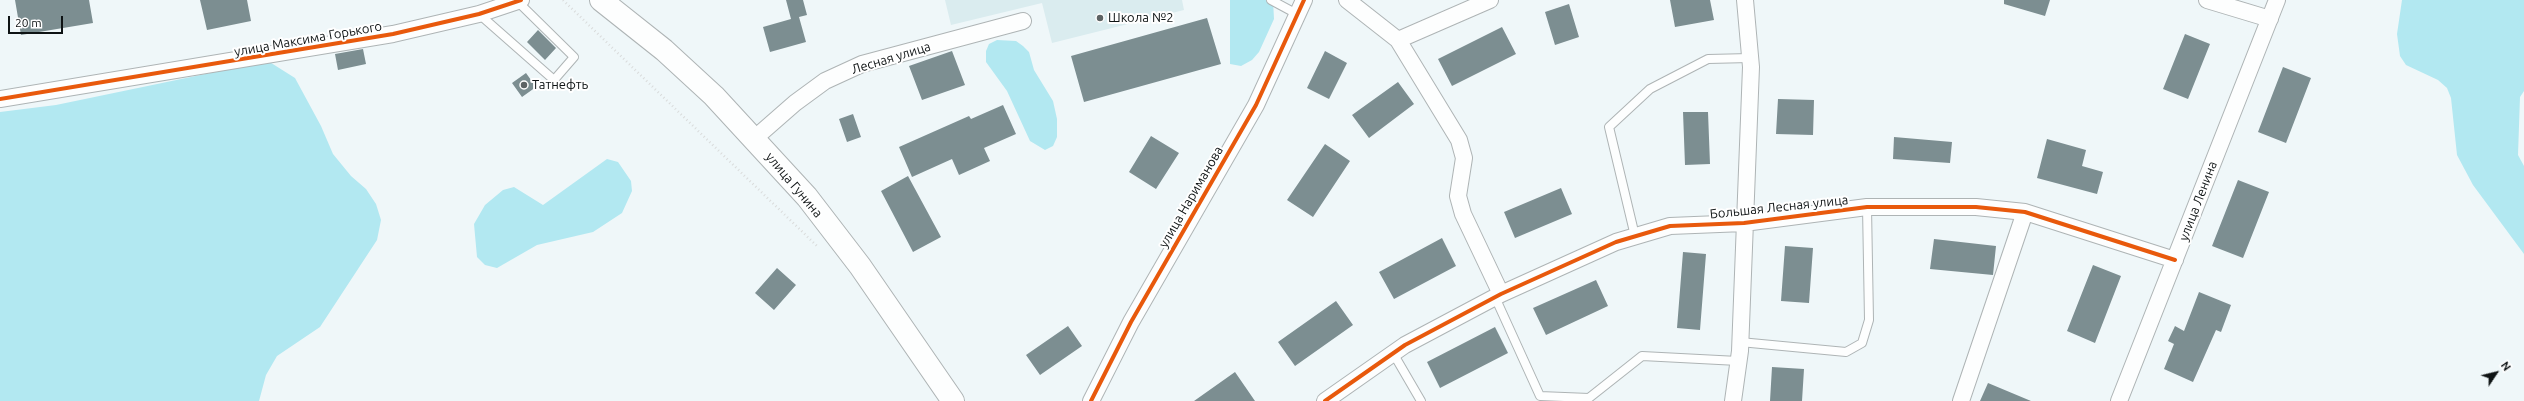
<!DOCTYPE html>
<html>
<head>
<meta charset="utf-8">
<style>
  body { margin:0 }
  #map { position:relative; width:2524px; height:401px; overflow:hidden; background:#eff7f9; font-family:Ubuntu,sans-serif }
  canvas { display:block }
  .north { position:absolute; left:2476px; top:353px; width:40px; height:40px; -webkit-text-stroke:3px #fff; paint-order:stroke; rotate:55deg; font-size:11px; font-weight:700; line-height:16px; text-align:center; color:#0e1314 }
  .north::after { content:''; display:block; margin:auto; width:14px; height:18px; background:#0e1314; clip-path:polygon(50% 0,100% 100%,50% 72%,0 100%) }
  .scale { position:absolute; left:8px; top:16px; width:55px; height:18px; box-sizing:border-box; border:2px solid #0e1314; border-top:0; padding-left:5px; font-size:12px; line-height:14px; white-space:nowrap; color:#0e1314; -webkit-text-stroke:3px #fff; paint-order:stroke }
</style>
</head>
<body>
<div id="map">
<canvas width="2524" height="401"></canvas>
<div class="north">N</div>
<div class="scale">20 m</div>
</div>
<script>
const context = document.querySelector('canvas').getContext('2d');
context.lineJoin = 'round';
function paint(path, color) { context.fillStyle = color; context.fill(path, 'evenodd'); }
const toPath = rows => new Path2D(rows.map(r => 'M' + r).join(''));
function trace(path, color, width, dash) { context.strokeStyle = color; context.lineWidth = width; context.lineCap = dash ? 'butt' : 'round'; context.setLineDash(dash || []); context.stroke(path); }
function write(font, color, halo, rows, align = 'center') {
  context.font = font + ' Ubuntu,sans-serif'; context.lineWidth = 4; context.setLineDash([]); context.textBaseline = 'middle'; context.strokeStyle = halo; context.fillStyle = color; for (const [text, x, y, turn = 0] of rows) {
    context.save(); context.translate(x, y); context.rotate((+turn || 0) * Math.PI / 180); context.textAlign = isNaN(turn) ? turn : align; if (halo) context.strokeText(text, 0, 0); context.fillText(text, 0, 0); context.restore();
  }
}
paint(toPath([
  [945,0,1182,0,1184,10,1052,43,1042,3,951,25]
]), '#daecef');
paint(toPath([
  [1230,0,1273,0,1274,19,1259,52,1252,60,1241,66,1230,64],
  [2402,0,2524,0,2524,91,2520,97,2518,155,2524,166,2524,254,2473,185,2457,155,2451,98,2447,88,2438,80,2406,65,2400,56,2397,34],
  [997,40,1016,41,1023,46,1029,52,1034,70,1053,101,1057,119,1057,137,1053,146,1045,150,1030,141,1007,91,986,62,986,51,989,44],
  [268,61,295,78,321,126,333,154,351,176,366,189,376,204,381,220,377,240,320,327,277,356,266,375,259,401,0,401,0,112,56,105],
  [607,159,618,162,631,181,632,191,622,213,593,232,537,245,497,268,485,265,477,257,474,224,485,205,503,190,514,187,543,205]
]), '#b2e8f1');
paint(toPath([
  [15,0,89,0,93,23,21,35],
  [200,0,247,0,251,21,207,30],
  [786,0,803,0,807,15,799,17,806,42,770,52,763,27,791,19],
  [1670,0,1710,0,1714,20,1675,27],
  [2004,0,2050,0,2045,16,2004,4],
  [1569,4,1579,37,1555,45,1545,12],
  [1207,18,1221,64,1084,102,1071,56],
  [1502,27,1516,54,1452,86,1438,59],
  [538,30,556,48,545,60,527,42],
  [2185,34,2210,44,2188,99,2163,89],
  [363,49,366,64,338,70,335,54],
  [952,51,965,85,922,100,909,66],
  [1325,51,1347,63,1329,99,1307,88],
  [2283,67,2311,78,2286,143,2258,132],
  [526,73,536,87,522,97,512,83],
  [1398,82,1414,104,1369,138,1352,115],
  [1778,99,1814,100,1813,135,1776,134],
  [1003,105,1016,134,984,148,990,161,959,175,952,159,912,177,899,147,969,116,971,119],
  [1683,112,1708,112,1710,164,1685,165],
  [853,114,861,137,847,142,839,119],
  [1151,136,1179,153,1156,189,1129,172],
  [1894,137,1952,142,1950,163,1893,159],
  [2047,139,2086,150,2082,166,2103,172,2097,194,2037,178],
  [1325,144,1350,161,1313,217,1287,200],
  [908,176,941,237,913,252,881,191],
  [2238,180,2269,192,2243,258,2212,246],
  [1561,188,1572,214,1515,238,1504,212],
  [1442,238,1456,266,1394,299,1379,272],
  [1934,239,1996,246,1993,275,1930,269],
  [1785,246,1813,248,1809,303,1781,301],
  [1683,252,1706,254,1700,330,1677,328],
  [2093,265,2121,276,2095,343,2067,331],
  [777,268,796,285,774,310,755,293],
  [1596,280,1608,306,1546,335,1533,308],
  [2199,292,2231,305,2221,332,2216,330,2193,382,2164,369,2174,344,2168,341,2175,326,2184,331],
  [1336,301,1353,325,1295,366,1278,342],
  [1068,326,1082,346,1040,375,1026,355],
  [1495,327,1508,353,1440,388,1427,362],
  [1772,367,1804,369,1802,401,1770,401],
  [1235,372,1255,401,1194,401],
  [1988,383,2031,401,1980,401]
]), '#7c8e91');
const service = toPath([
  [1271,0,1297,14],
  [479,14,554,80,574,57,517,1],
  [1635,236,1609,127,1650,89,1708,59,1750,58],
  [1495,297,1540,396,1589,398,1642,356,1738,361],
  [1740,342,1846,352,1862,343,1869,320,1867,207],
  [1393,353,1421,401]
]);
const minor = toPath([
  [1347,0,1398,40,1459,140,1464,158,1458,196,1463,214,1501,294],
  [2207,0,2270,19],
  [1398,40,1490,0],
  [0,99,393,34,479,14,521,0],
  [755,138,795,103,825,81,862,64,1023,21],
  [1091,401,1131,322,1256,105,1304,0],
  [1325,401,1405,345,1501,294,1616,242,1670,226,1744,223,1867,207,1976,207,2025,212,2175,260],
  [1733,401,1740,351,1751,67,1745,0],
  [1961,401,2025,212],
  [2119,401,2277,0]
]);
const secondary = toPath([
  [601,0,664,50,714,96,807,197,860,266,953,401]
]);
trace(service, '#aeb4b5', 10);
trace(minor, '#aeb4b5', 18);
trace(secondary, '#aeb4b5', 24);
trace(toPath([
  [563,0,817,246]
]), '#d9dbdb', 2.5, [1, 3]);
trace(service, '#fdfefe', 8);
trace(minor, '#fdfefe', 16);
trace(secondary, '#fdfefe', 22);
trace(toPath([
  [0,99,393,34,479,14,521,0],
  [1091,401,1131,322,1256,105,1304,0],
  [1325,401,1405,345,1501,294,1616,242,1670,226,1744,223,1867,207,1976,207,2025,212,2175,260]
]), '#e8590c', 4);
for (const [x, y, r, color] of [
  [1100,18,4,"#5d6364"],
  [524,85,4,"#5d6364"]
]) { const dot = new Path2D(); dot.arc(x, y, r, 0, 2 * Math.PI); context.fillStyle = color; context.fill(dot); trace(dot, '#fff', 1.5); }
write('13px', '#0e1314', '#fff', [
  ["Школа №2",1108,18],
  ["Татнефть",532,85]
], 'left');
write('13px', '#0e1314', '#fff', [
  ["улица Максима Горького",308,39,-10],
  ["Лесная улица",891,58,-17],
  ["улица Гунина",794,185,50],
  ["улица Нариманова",1191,197,-60],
  ["улица Ленина",2198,201,-69],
  ["Большая Лесная улица",1779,207,-6]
]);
</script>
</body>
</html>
